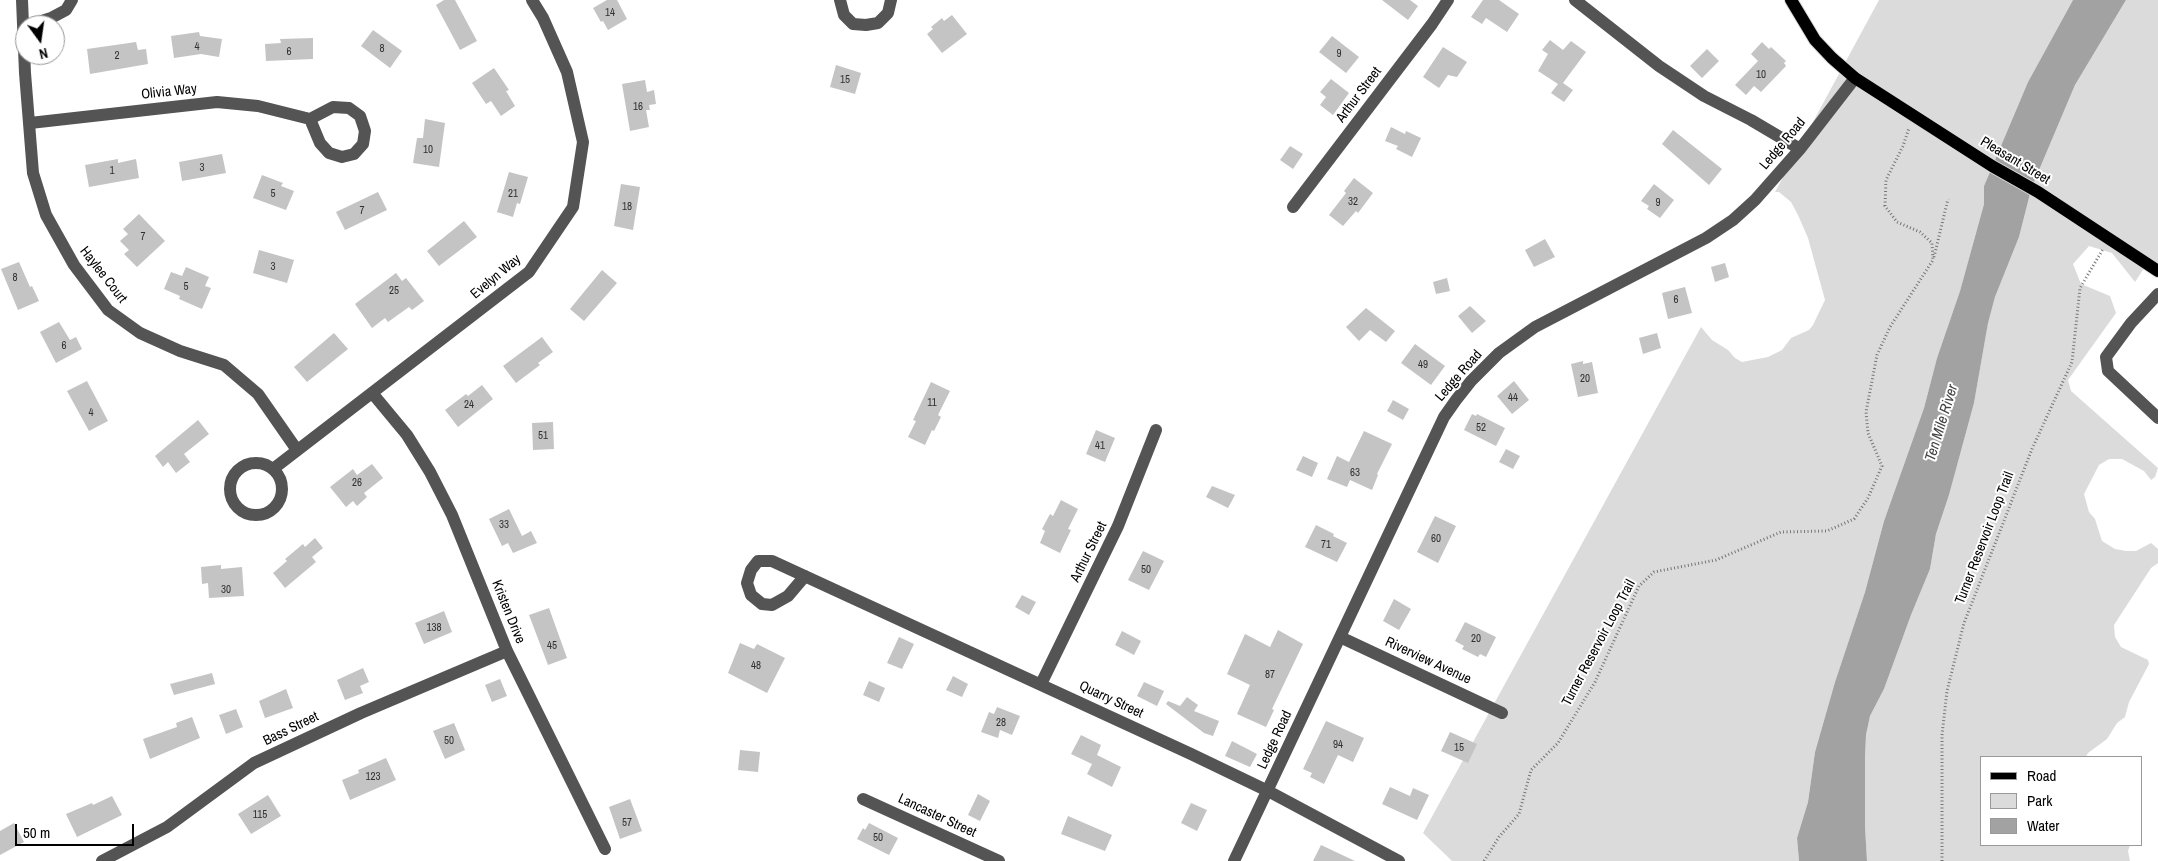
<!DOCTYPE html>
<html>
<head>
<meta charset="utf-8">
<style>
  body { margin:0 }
  #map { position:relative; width:2158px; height:861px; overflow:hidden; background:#fff; font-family:"Archivo Narrow",sans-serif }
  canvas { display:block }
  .legend { position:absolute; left:1980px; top:756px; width:162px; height:90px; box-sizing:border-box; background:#fff; border:1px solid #999; margin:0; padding:6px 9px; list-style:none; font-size:15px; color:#000 }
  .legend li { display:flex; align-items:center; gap:10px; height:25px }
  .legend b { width:25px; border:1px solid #999 }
  .north { position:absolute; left:15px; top:15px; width:50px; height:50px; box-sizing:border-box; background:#fff; border:1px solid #999; border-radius:50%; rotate:166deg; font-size:14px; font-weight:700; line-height:20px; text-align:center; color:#000 }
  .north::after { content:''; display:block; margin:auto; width:18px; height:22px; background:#000; clip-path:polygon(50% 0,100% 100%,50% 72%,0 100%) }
  .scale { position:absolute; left:15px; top:824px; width:119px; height:22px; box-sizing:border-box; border:2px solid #000; border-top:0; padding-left:6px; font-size:15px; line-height:18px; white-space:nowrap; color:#000; -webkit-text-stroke:4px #fff; paint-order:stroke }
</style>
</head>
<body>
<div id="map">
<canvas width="2158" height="861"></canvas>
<ul class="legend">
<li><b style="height:6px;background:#000"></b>Road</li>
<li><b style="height:14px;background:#dbdbdb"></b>Park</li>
<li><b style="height:14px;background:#a2a2a2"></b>Water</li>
</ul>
<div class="north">N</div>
<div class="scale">50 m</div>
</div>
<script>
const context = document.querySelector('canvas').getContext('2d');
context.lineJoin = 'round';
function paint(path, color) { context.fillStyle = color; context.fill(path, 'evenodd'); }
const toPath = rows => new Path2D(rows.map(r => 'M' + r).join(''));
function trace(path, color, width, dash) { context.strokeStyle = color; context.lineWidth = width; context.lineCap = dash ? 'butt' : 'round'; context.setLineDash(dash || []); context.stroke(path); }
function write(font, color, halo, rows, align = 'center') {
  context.font = font + ' "Archivo Narrow",sans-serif'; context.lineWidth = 4; context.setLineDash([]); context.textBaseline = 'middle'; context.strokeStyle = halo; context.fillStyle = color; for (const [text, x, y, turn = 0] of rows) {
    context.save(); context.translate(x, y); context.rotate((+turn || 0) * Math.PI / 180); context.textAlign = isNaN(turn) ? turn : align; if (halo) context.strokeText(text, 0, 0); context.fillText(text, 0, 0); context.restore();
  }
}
paint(toPath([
  [1879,0,2073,0,2028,82,1984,186,1984,204,1960,291,1937,358,1924,408,1884,521,1865,592,1835,682,1815,752,1808,802,1797,838,1799,861,1452,861,1423,833,1701,327,1712,340,1728,350,1735,358,1742,362,1768,357,1782,350,1791,338,1809,330,1813,325,1825,300,1808,238,1798,215,1791,202,1779,192,1775,192],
  [2126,0,2158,0,2158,265,2148,262,2135,282,2112,253,2089,246,2073,264,2081,284,2110,296,2116,313,2068,380,2071,391,2158,468,2155,477,2151,480,2144,471,2122,459,2109,459,2099,465,2084,494,2089,512,2095,519,2102,541,2115,549,2126,551,2136,551,2151,543,2158,549,2158,563,2151,568,2114,625,2115,637,2121,647,2148,660,2149,664,2129,702,2125,717,2117,723,2107,739,2088,753,2086,757,1982,757,1982,845,2130,845,2128,851,2130,861,1867,861,1865,826,1865,758,1866,735,1870,716,1884,689,1911,615,1930,569,1936,534,1949,495,1974,403,1988,322,1995,297,2019,237,2031,190,2034,187,2034,182,2075,85]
]), '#dbdbdb');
paint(toPath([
  [2073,0,2126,0,2075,85,2034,182,2034,187,2031,190,2019,237,1995,297,1988,323,1974,403,1949,495,1936,534,1930,569,1911,615,1884,689,1870,716,1866,735,1865,758,1865,826,1867,861,1799,861,1797,838,1808,802,1815,752,1835,682,1865,592,1884,521,1924,408,1937,358,1960,291,1984,204,1984,186,2028,82]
]), '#a2a2a2');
paint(toPath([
  [444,0,455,0,477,41,460,50,436,5],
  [607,0,617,0,627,19,608,30,603,21,601,22,593,8],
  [1382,0,1410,0,1418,6,1408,20],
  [1483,0,1499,0,1519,14,1507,32,1486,18,1482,24,1471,17],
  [952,15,967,34,942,53,927,34,933,29,931,27,942,18,944,21],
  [373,30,402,51,390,68,361,46],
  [199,32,200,36,222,39,219,57,201,54,174,58,171,36],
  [1332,36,1359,57,1346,73,1319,52],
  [313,38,313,59,266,61,265,44,281,43,280,39],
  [1550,40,1563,50,1571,41,1586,52,1563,83,1573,90,1564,102,1551,93,1558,84,1538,71,1548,54,1542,50],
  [136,42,138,50,146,49,148,64,90,74,87,49],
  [1762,42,1769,49,1771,47,1786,61,1784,63,1786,66,1761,92,1754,86,1746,95,1735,85,1758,61,1751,54],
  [1443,47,1467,62,1457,77,1448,75,1439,88,1423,77],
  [1707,49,1719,61,1702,78,1690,66],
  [836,65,861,73,855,94,830,87],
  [494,68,509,90,506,91,515,106,501,116,491,101,486,104,472,83],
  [1331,79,1349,93,1333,115,1320,105,1326,97,1320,92],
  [645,80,647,92,654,90,656,104,649,105,650,110,646,110,649,127,630,131,622,84],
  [425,119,445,123,439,167,413,163,417,138,423,138],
  [1391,127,1405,134,1406,131,1421,138,1412,157,1396,149,1398,146,1385,141],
  [1673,130,1722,169,1709,185,1662,144],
  [1290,146,1303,154,1293,169,1280,160],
  [222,154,226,173,182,181,179,162],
  [118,159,118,163,136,159,139,178,89,187,85,165],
  [509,172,528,177,520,204,517,203,513,217,497,212],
  [262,175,283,183,281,186,294,191,286,210,253,198],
  [1354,178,1373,193,1358,213,1356,211,1343,226,1329,215,1346,193,1344,191],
  [621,184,640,187,633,230,614,226],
  [1654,184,1674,200,1660,218,1647,209,1649,206,1641,201],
  [378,192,387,210,345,230,336,212],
  [139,214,165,241,137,267,124,254,129,250,120,241,128,234,123,229],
  [464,221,477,237,439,266,427,251],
  [1545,239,1555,257,1534,267,1525,250],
  [259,250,294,260,287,283,253,273],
  [19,262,30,287,32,286,39,301,18,310,1,269],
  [1725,263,1729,277,1715,282,1711,267],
  [186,267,209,277,205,286,211,288,202,309,179,299,180,296,164,289,171,272,182,276],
  [602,270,617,283,584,321,570,309],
  [396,273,402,281,406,278,424,301,412,310,409,307,388,322,385,318,372,328,355,304],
  [1447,278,1450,291,1436,294,1433,282],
  [1685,287,1692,313,1668,319,1662,293],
  [1470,306,1486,321,1472,333,1458,316],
  [1366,308,1395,331,1386,342,1370,330,1359,341,1346,327],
  [59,322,70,340,76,337,82,349,56,363,40,332],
  [334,333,348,349,307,382,294,367],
  [1657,333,1661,348,1643,354,1639,338],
  [542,337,553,352,538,363,540,365,516,383,503,366],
  [1415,344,1445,366,1431,385,1401,363],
  [1583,361,1583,364,1592,362,1598,393,1578,397,1571,364],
  [87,381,108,421,89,431,67,391],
  [1514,381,1529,400,1512,414,1497,396],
  [931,382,950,391,938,415,941,417,934,431,932,430,925,445,908,437,916,421,913,420],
  [482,385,493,399,458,427,445,410,466,394,468,396],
  [1393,400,1409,409,1403,420,1387,411],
  [1472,414,1476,416,1477,414,1505,428,1496,446,1464,430],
  [198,420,209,434,184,454,190,462,176,473,168,462,163,467,155,456],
  [553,422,554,449,533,450,532,423],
  [1096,430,1115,438,1105,462,1086,454],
  [1364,431,1392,444,1377,474,1378,475,1372,490,1350,480,1347,487,1327,479,1337,456,1349,462],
  [1506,449,1520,456,1513,469,1499,462],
  [1303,456,1318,463,1312,477,1296,470],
  [372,464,383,478,364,493,367,497,357,506,353,501,346,507,330,487,353,469,357,475],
  [1212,486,1235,495,1228,508,1206,497],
  [1061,500,1078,509,1068,529,1071,530,1060,553,1040,543,1045,531,1042,529,1050,514,1053,516],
  [509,509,522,536,531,531,537,543,513,553,508,543,502,546,489,519],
  [1435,516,1456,526,1438,563,1417,552],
  [1316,525,1334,534,1333,536,1347,543,1337,562,1305,547],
  [315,538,323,548,312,557,316,562,285,588,273,573,287,561,285,559,303,544,305,547],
  [1143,551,1164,561,1149,590,1128,580],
  [221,565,221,569,242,567,244,596,209,598,208,583,202,584,201,567],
  [1022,595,1036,602,1029,615,1015,607],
  [1394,599,1411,609,1399,630,1383,621],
  [549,608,567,658,548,665,529,615],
  [444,611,452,632,424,644,415,623],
  [1465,622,1496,637,1486,657,1480,654,1478,657,1462,649,1464,646,1455,641],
  [1278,630,1303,644,1272,709,1274,710,1266,727,1237,714,1250,685,1227,674,1245,634,1270,647],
  [1122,631,1141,641,1134,655,1115,645],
  [899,637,914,644,902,669,887,663],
  [740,643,754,649,757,644,785,658,767,693,728,673],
  [363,668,369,682,360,686,363,693,345,700,337,680],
  [212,673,215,684,174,695,170,684],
  [953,676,968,684,962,697,946,690],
  [500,679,507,696,492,702,485,685],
  [869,681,885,688,879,702,863,695],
  [1144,682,1164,691,1157,706,1137,696],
  [286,689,293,708,265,718,259,701],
  [1187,697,1198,705,1194,711,1219,721,1213,736,1204,733,1166,704,1168,701,1180,706],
  [997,707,1020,716,1012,735,1000,730,998,738,981,732,989,712,994,714],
  [236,709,243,727,226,734,219,715],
  [192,717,200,738,150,759,143,739,177,727,176,723],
  [1326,721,1364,738,1353,762,1338,755,1324,784,1310,777,1312,773,1303,769],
  [454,723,465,750,445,759,433,731],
  [1450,732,1477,744,1468,763,1441,751],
  [1081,735,1101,745,1097,755,1121,767,1112,787,1087,774,1092,764,1071,754],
  [1232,741,1257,754,1250,767,1225,756],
  [740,750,760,752,758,772,738,770],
  [386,758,396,780,350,800,342,780,359,773,358,770],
  [1390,787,1410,796,1413,788,1429,795,1417,820,1382,804],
  [978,794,990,801,980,821,968,815],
  [268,795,281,816,251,834,238,814],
  [112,796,122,815,77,837,66,814,92,803,93,805],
  [630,799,642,831,620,839,609,807],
  [1191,803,1207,810,1197,831,1181,823],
  [1068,816,1112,835,1105,851,1061,834],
  [14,823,24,842,0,855,0,831],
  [869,823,898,838,889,855,857,839,863,828,865,830],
  [1321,845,1355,861,1313,861]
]), '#c4c4c4');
const major = toPath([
  [1791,0,1815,40,1832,58,1855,78,1992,166,2038,192,2158,271]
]);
trace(major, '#dbdbdb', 14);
trace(toPath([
  [1934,257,1948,199],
  [1484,861,1499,837,1519,814,1531,770,1558,743,1595,682,1639,586,1654,572,1716,560,1781,532,1827,531,1854,519,1868,498,1882,466,1868,433,1866,412,1877,355,1890,327,1933,260,1932,243,1920,232,1897,222,1885,206,1886,180,1903,146,1909,128],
  [1942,861,1942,735,1947,691,1964,623,2032,449,2072,362,2080,288,2103,249]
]), '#767676', 3, [1, 2.5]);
trace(toPath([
  [22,0,25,73,33,173,46,215,74,265,108,310,140,333,180,351,224,365,258,394,297,450],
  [840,0,844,15,853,24,866,25,878,23,888,13,891,0],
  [1575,0,1659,66,1704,96,1751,120,1800,149],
  [29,25,51,18,66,10,72,0],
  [30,123,217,102,258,106,310,119,320,143,329,153,342,157,354,154,363,144,365,131,360,116,349,108,333,107,310,119],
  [1293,207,1432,24,1448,0],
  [2158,294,2131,323,2106,357,2108,371,2158,418],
  [373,394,407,435,430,472,452,515,507,651,605,849],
  '230 489a26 26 0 1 1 52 0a26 26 0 1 1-52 0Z',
  [273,469,529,272,573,207,583,142,567,72,543,18,532,0],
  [805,576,788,596,772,605,762,604,751,595,747,583,751,570,758,561,772,561,1191,754,1268,791,1399,861],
  [1340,637,1502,713],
  [1041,684,1118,526,1156,430],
  [863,799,999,861],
  [102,861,167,827,254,763,361,713,507,651],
  [1234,861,1444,417,1456,400,1471,381,1499,353,1535,327,1706,238,1733,220,1755,200,1800,149,1855,78]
]), '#545454', 12);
trace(major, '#000', 12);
write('11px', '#313131', null, [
  ["14",610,13],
  ["4",197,47],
  ["8",382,49],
  ["6",289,52],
  ["9",1339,54],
  ["2",117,56],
  ["10",1761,75],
  ["15",845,80],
  ["16",638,107],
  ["10",428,150],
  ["3",202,168],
  ["1",112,171],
  ["5",273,194],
  ["21",513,194],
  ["32",1353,202],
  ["9",1658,203],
  ["18",627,207],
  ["7",362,211],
  ["7",143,237],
  ["3",273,267],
  ["8",15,278],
  ["5",186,287],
  ["25",394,291],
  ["6",1676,300],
  ["6",64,346],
  ["49",1423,365],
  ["20",1585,379],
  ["44",1513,398],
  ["11",932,403],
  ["24",469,405],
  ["4",91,413],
  ["52",1481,428],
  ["51",543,436],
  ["41",1100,446],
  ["63",1355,473],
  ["26",357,483],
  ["33",504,525],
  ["60",1436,539],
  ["71",1326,545],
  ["50",1146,570],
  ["30",226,590],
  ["138",434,628],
  ["20",1476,639],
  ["45",552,646],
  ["48",756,666],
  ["87",1270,675],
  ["28",1001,723],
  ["50",449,741],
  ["94",1338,745],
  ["15",1459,748],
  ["123",373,777],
  ["115",260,815],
  ["57",627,823],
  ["50",878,838]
]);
write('14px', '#000', '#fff', [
  ["Olivia Way",169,92,-6],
  ["Arthur Street",1359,95,-53],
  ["Ledge Road",1783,144,-50],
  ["Pleasant Street",2015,161,31],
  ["Haylee Court",103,275,52],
  ["Evelyn Way",496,277,-40],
  ["Ledge Road",1459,376,-49],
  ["Turner Reservoir Loop Trail",1985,538,-69],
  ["Arthur Street",1089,552,-64],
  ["Kristen Drive",508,612,68],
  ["Turner Reservoir Loop Trail",1599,643,-62],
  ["Riverview Avenue",1428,661,25],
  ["Quarry Street",1111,700,25],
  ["Bass Street",291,729,-26],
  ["Ledge Road",1275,740,-65],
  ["Lancaster Street",937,816,25]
]);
write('italic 15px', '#434343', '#fff', [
  ["Ten Mile River",1942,423,-73]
]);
</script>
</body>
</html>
